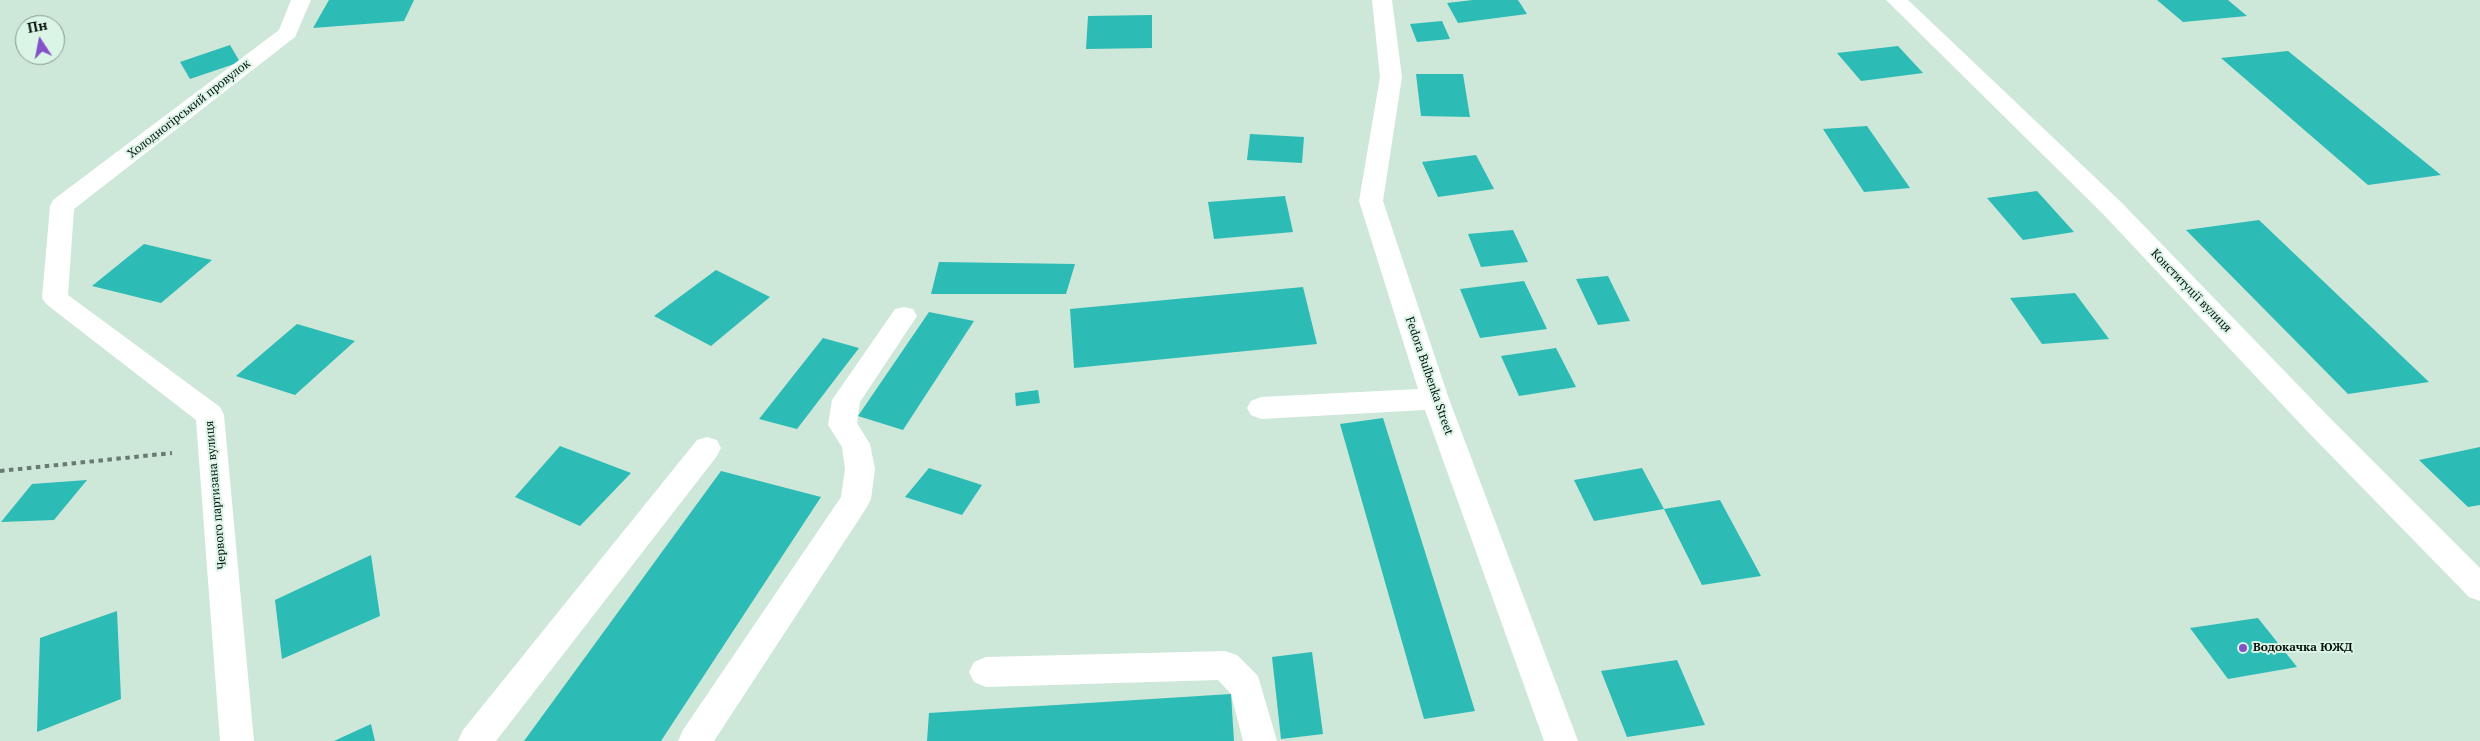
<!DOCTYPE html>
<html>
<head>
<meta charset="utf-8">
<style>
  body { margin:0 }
  #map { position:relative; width:2480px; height:741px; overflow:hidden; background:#cde7d9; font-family:"PT Serif",serif }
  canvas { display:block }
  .north { position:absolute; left:15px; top:15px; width:50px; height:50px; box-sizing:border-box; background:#daf5e6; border:1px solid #86998f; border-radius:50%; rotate:349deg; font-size:14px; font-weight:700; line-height:20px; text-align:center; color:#07100c }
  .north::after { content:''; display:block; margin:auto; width:18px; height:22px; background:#8551c9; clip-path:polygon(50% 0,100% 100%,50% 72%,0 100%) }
</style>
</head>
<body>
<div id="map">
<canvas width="2480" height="741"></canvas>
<div class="north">Пн</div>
</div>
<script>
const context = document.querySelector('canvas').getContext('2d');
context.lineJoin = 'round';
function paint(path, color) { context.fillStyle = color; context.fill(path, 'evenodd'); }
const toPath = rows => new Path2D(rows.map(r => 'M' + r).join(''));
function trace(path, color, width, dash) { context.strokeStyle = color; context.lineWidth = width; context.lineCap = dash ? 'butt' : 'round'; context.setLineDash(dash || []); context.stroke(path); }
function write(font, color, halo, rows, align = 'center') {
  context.font = font + ' "PT Serif",serif'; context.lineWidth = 4; context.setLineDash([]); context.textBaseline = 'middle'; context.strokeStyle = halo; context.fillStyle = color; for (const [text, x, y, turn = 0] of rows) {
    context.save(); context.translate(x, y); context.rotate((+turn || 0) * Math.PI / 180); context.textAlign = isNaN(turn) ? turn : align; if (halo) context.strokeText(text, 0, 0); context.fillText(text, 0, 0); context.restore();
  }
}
paint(toPath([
  [329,0,414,0,404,21,313,28],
  [1473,0,1518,0,1527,14,1458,23,1447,3],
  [2157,0,2228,0,2247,16,2183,22],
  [1152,15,1152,48,1086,49,1088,16],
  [1442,21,1450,39,1417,42,1410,24],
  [230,45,240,62,190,79,180,62],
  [1898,46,1923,73,1861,81,1837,53],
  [2288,51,2441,175,2368,185,2221,58],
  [1416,74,1463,74,1470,117,1421,116],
  [1867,126,1910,188,1864,192,1823,129],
  [1250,134,1304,137,1302,163,1247,160],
  [1476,155,1494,189,1438,197,1422,162],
  [2037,191,2074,232,2023,240,1987,198],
  [1285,196,1293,232,1214,239,1208,202],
  [2259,220,2429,382,2348,394,2186,230],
  [1513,230,1528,262,1481,267,1468,234],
  [144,244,212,260,161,303,92,286],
  [939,262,1075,264,1066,294,931,294],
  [716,270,770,297,711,346,654,316],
  [1608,276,1630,321,1598,325,1576,279],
  [1524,281,1547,329,1480,338,1460,289],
  [1303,287,1317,344,1074,368,1070,309],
  [2075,293,2109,339,2042,344,2010,298],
  [929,312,974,321,903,430,858,416],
  [297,324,355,341,295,395,236,376],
  [823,338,859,348,797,429,759,419],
  [1556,348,1576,387,1519,396,1501,356],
  [1038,390,1040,403,1016,406,1015,393],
  [1383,418,1475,711,1424,719,1340,424],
  [560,446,631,473,580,526,515,497],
  [2480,447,2480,505,2468,507,2419,460],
  [929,468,982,485,962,515,905,497],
  [1642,468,1664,509,1594,521,1574,480],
  [721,471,821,497,661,741,524,741],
  [87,480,54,520,1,522,32,484],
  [1720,500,1761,576,1702,585,1664,509],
  [371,555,380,616,282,659,275,600],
  [117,611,121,699,37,732,40,638],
  [2258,618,2297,667,2228,679,2190,628],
  [1312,652,1323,734,1281,739,1272,657],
  [1677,660,1705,725,1627,737,1601,671],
  [1231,694,1234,741,927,741,929,713],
  [371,724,375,741,334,741]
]), '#2cbbb5');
trace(toPath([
  [0,471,172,453]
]), '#697a71', 4, [4.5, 4.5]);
paint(toPath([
  [291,0,311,0,295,37,74,209,68,295,220,407,224,415,254,741,220,741,196,420,46,304,42,298,50,206,53,200,279,30,291,0],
  [1372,0,1392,0,1402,77,1383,201,1449,399,1578,741,1544,741,1425,410,1261,419,1251,415,1247,408,1251,401,1261,397,1418,389,1359,201,1380,77,1372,0],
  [1886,0,1908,0,2121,202,2328,416,2480,568,2480,601,2469,597,2308,432,2103,214,1886,0],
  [904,307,913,309,917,316,860,402,857,423,870,444,875,469,871,499,867,507,714,741,678,741,683,730,841,497,845,469,842,447,828,425,832,400,895,309,904,307],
  [707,437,717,440,721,448,717,456,496,741,458,741,463,730,697,440,707,437],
  [1225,651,1237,655,1258,676,1277,741,1243,741,1231,694,1218,680,986,687,974,682,969,672,974,662,986,657,1225,651]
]), '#fff');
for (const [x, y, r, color] of [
  [2243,648,5,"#8551c9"]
]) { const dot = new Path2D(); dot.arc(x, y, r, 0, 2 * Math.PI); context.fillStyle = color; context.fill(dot); trace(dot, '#daf5e6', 2); }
write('12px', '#07100c', '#daf5e6', [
  ["Холодногірський провулок",189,109,-38],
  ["Конституції вулиця",2191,291,46],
  ["Fedora Bulbenka Street",1429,376,71],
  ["Червого партизана вулиця",216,495,-95]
]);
write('bold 12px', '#07100c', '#daf5e6', [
  ["Водокачка ЮЖД",2253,648]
], 'left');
</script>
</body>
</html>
